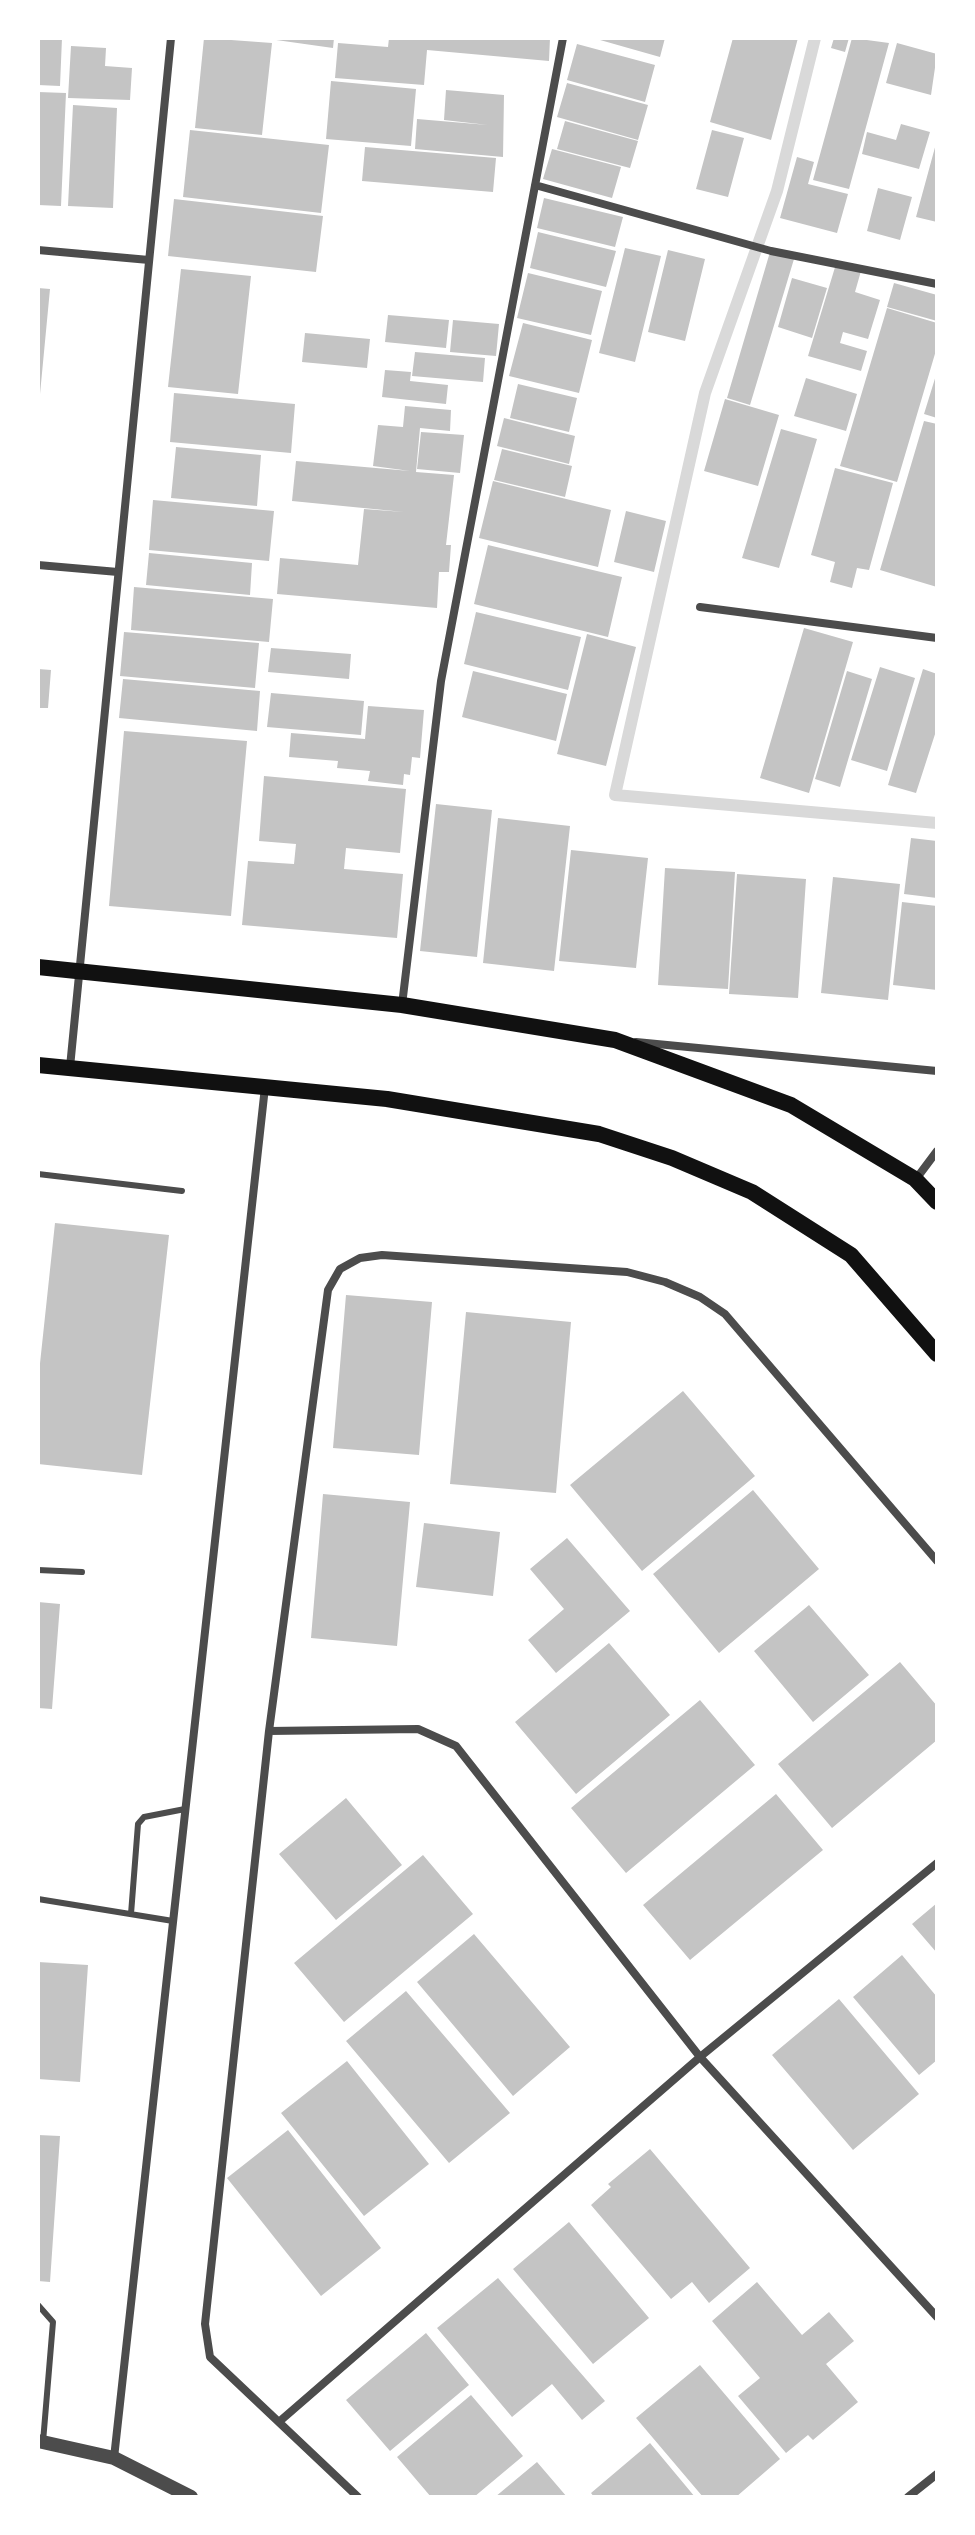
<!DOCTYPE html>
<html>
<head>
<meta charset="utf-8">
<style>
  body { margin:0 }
  #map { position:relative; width:975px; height:2535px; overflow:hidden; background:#fff; font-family:Poppins,sans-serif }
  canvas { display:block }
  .frame { position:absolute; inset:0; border:40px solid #fff; pointer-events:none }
</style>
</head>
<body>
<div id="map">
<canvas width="975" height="2535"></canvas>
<div class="frame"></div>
</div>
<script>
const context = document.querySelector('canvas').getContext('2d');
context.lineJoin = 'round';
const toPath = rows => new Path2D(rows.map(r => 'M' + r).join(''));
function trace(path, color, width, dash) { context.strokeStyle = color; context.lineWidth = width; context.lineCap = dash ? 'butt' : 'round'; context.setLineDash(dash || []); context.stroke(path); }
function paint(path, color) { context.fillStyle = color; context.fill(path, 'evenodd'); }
trace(toPath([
  [815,38,777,191,705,393,615,795,937,823]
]), '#d9d9d9', 12);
paint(toPath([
  [38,38,62,38,60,86,38,85],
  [204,38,272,43,262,135,195,128],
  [262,38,334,38,333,48],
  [389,38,550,38,549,61,427,50,424,85,335,78,338,43,388,47],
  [593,38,665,38,660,57],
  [733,38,798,38,771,140,710,122],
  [834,38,849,38,845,52,831,48],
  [852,38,889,43,849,189,813,180],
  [897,43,937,54,931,95,886,83],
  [577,44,655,65,645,102,567,80],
  [71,46,106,48,105,66,132,68,130,100,68,98],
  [331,81,416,89,411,146,326,139],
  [567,83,648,105,638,140,557,117],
  [446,90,504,95,503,157,415,149,417,119,488,125,444,120],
  [38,92,66,93,61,206,38,205],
  [73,105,117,108,113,208,68,206],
  [565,121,638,141,630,168,557,149],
  [901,124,930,132,919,169,862,154,867,132,896,140],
  [190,130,329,145,321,213,183,197],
  [712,130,744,138,728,197,696,189],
  [937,140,937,222,916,217],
  [365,147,496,158,493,192,362,181],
  [552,149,621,167,612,198,543,179],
  [797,157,814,162,808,184,848,194,837,233,780,218],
  [878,188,912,197,900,240,867,231],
  [544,198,623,217,615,247,537,228],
  [174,199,323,216,316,272,168,256],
  [538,232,616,251,606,287,530,268],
  [625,248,661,256,635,362,599,353],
  [668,250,705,259,685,341,648,332],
  [770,252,794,259,750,405,727,398],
  [836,264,861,271,855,292,880,300,868,339,843,332,840,343,867,351,861,371,808,356],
  [181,269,251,276,238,394,168,387],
  [528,273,602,291,591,335,517,318],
  [792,278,827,288,812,338,778,327],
  [894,283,937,295,937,321,887,307],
  [38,288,50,289,40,394,38,394],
  [887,308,937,323,937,347,897,482,840,466],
  [388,315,449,320,446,348,385,342],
  [453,320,499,324,496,356,450,352],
  [523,323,592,340,579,393,509,376],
  [305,333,370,339,367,368,302,362],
  [415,352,485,358,483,382,412,376],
  [385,370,411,372,410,381,448,385,446,404,382,397],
  [937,372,937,418,924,414],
  [806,378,857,394,846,431,794,416],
  [518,384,577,398,569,432,510,418],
  [174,393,295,404,291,453,170,442],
  [725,399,779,415,758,486,704,471],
  [405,406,451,410,450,431,420,428,416,472,454,475,446,545,451,545,449,572,439,572,437,608,277,594,280,558,358,565,364,509,404,512,292,501,296,461,410,471,373,466,378,425,403,427],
  [504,418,575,436,569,464,497,446],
  [924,421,937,424,937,587,880,570],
  [781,429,817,439,779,568,742,558],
  [421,432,464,435,460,473,417,469],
  [176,447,261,455,257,506,171,498],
  [502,449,572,466,565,497,494,480],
  [835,468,893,483,869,570,857,568,852,588,830,582,835,562,811,555],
  [493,481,611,510,598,567,479,538],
  [153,500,274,511,269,561,149,550],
  [626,511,666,521,654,572,614,562],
  [488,545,622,577,608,637,474,604],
  [149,553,252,563,250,595,146,585],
  [134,587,273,599,269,642,131,630],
  [476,612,581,637,568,690,464,664],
  [804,628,853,642,809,793,760,778],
  [124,632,259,643,255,688,120,676],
  [587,634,636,647,606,766,557,754],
  [271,648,351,654,349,679,268,672],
  [880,667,915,678,887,771,851,760],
  [38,669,51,670,48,708,38,708],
  [923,669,937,674,937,728,916,793,888,785],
  [473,671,567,694,556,741,462,717],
  [847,671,872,679,840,787,815,779],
  [123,679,260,691,257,731,119,718],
  [271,693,364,701,361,735,267,727],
  [368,706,424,710,420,758,412,757,410,775,404,774,403,785,368,781,370,771,337,768,338,761,289,757,291,733,365,739],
  [124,731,247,741,231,916,109,906],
  [264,776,406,789,400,853,346,848,344,869,403,874,397,938,242,925,248,861,294,864,296,844,259,841],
  [436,804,492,810,477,957,420,951],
  [498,818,570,826,554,971,483,963],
  [911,838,937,841,937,898,904,894],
  [571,850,648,858,636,968,559,961],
  [665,868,735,872,728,989,658,985],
  [737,874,806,879,798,998,729,994],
  [833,877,900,884,888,1000,821,993],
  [902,902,937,906,937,990,893,985],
  [55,1223,169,1235,142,1475,38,1464,38,1382],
  [346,1295,432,1302,419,1455,333,1448],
  [466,1312,571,1322,556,1493,450,1484],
  [683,1391,755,1476,642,1571,570,1485],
  [753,1490,819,1569,719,1653,653,1574],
  [323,1494,410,1502,397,1646,311,1638],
  [424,1523,500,1532,493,1596,416,1587],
  [567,1538,630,1611,556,1673,528,1640,564,1609,530,1569],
  [38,1602,60,1604,52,1709,38,1708],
  [809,1605,869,1675,813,1722,754,1651],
  [609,1643,670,1715,576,1794,515,1722],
  [900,1662,937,1706,937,1740,832,1828,778,1764],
  [700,1700,755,1765,626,1873,571,1808],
  [776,1794,823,1850,690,1960,643,1905],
  [346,1798,402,1865,336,1920,279,1854],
  [423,1855,473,1914,344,2022,294,1963],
  [937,1903,937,1953,912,1924],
  [474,1934,570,2047,513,2096,417,1982],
  [902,1955,937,1997,937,2060,919,2075,853,1997],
  [38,1962,88,1965,80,2082,38,2079],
  [406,1991,510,2113,449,2163,346,2041],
  [839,1999,919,2094,853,2150,772,2055],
  [347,2061,429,2164,364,2216,281,2113],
  [288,2130,381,2248,321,2296,227,2178],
  [38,2135,60,2136,50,2282,38,2281],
  [650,2149,750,2268,709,2303,692,2282,671,2299,591,2205,611,2187,608,2184],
  [569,2222,649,2318,593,2364,513,2269],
  [498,2278,605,2401,582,2420,552,2384,512,2417,437,2328],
  [757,2282,802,2335,829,2312,854,2341,826,2364,858,2402,813,2440,808,2435,786,2453,738,2396,760,2378,712,2321],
  [426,2333,469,2385,390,2451,346,2400],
  [700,2365,780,2459,736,2497,703,2497,636,2418],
  [471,2395,523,2456,474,2497,431,2497,397,2457],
  [650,2443,695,2497,594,2497,591,2493],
  [537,2462,567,2497,495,2497]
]), '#c4c4c4');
trace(toPath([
  [38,1174,182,1191],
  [38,1570,82,1572],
  [38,1899,173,1921],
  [131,1914,138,1824,144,1817,185,1809],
  [38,2305,53,2322,43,2442]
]), '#4c4c4c', 6);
trace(toPath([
  [535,185,771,251,937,284],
  [38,250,149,260],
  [38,565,118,572],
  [700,607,937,638],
  [402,1005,441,681,563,38],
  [636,1042,937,1071],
  [70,1067,171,38],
  [916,1179,937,1151],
  [269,1731,418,1729,456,1746,700,2057,937,2317],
  [280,2421,700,2057,937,1863],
  [114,2458,265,1087],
  [358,2497,210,2357,205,2324,269,1731,328,1290,340,1269,360,1258,382,1255,627,1272,665,1282,700,1297,725,1314,937,1561],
  [908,2497,937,2474]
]), '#4c4c4c', 8);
trace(toPath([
  [38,2441,114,2458,191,2497]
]), '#4c4c4c', 14);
trace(toPath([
  [38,967,402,1005,615,1040,791,1105,915,1179,937,1202],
  [38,1065,387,1099,599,1134,672,1158,752,1192,851,1255,937,1354]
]), '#111', 16);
</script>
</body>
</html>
